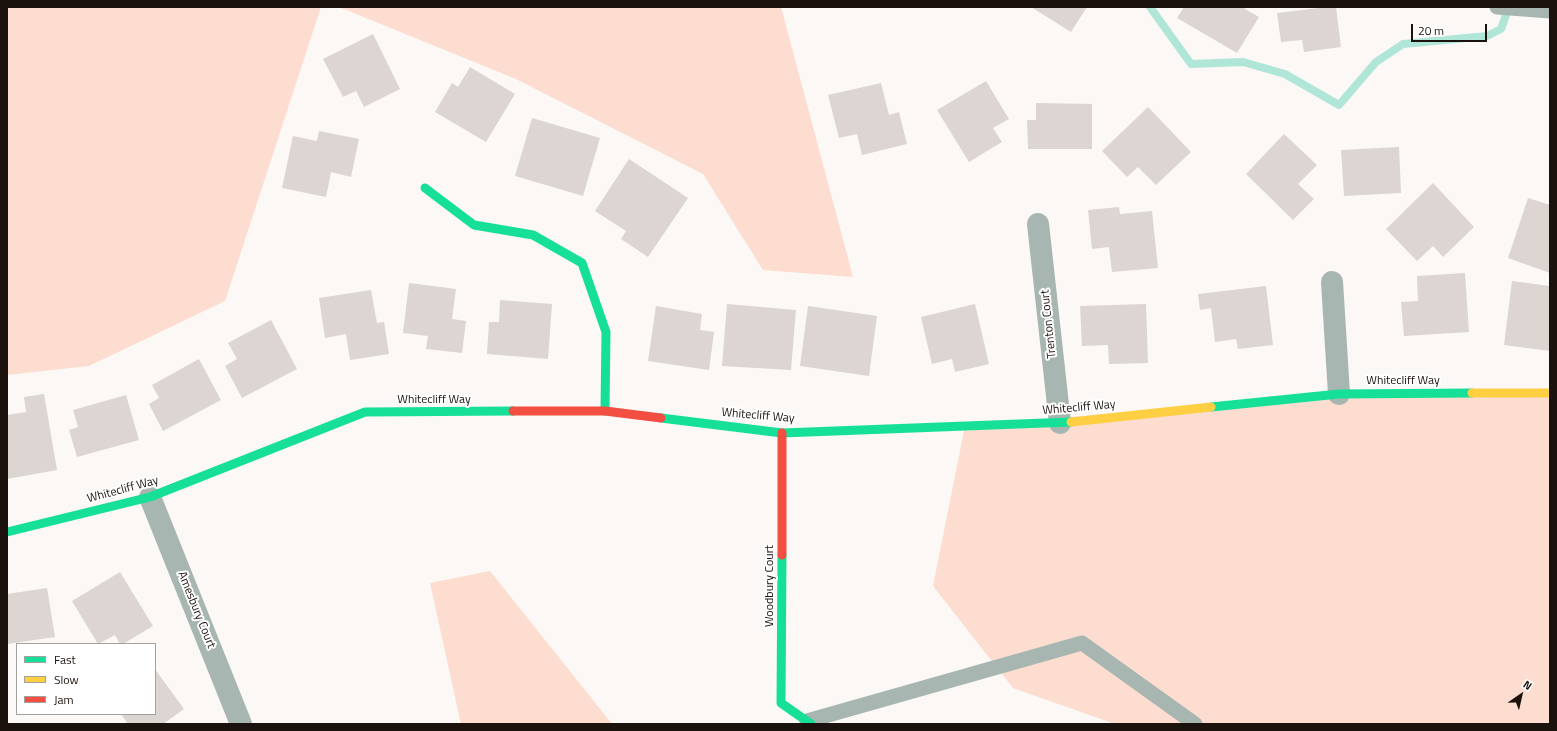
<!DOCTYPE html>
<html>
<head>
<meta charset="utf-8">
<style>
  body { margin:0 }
  #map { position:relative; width:1557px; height:731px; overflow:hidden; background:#fbf8f6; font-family:"Titillium Web",sans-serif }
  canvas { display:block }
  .frame { position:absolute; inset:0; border:8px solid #1c120d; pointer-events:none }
  .legend { position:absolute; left:16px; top:643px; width:140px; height:72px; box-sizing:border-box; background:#fff; border:1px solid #a4a09e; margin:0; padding:5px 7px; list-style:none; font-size:12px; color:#1c120d }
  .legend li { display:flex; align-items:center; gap:8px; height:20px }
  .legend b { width:20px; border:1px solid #a4a09e }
  .north { position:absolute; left:1501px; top:675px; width:40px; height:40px; -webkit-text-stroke:3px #fff; paint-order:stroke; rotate:34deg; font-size:11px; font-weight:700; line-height:16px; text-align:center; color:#1c120d }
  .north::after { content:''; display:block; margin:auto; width:14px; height:18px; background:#1c120d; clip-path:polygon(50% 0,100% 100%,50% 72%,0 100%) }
  .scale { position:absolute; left:1411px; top:24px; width:76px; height:18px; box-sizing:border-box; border:2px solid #1c120d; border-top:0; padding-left:5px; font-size:12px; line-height:14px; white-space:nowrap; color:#1c120d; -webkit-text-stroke:3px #fff; paint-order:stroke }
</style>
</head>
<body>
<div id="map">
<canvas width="1557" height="731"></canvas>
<div class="frame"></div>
<ul class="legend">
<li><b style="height:5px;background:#16e098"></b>Fast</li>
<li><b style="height:5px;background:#ffcf43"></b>Slow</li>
<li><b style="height:5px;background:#f24e42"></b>Jam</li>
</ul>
<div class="north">N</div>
<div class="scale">20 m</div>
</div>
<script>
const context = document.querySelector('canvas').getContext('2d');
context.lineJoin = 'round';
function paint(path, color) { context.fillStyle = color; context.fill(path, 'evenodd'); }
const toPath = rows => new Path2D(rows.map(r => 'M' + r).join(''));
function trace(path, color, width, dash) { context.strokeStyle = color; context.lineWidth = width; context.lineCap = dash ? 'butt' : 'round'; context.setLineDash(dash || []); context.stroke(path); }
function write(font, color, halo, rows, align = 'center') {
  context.font = font + ' "Titillium Web",sans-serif'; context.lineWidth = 4; context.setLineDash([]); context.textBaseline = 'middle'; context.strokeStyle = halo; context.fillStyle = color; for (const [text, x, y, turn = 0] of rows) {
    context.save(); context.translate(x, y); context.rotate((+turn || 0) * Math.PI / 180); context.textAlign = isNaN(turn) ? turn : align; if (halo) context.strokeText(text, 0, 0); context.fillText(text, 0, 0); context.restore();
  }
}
paint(toPath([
  [7,7,321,7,225,301,89,366,7,375],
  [339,7,781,7,853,277,763,270,703,174,516,79],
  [1550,393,1550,724,1115,724,1013,688,933,586,965,426,1339,394],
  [490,571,612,724,461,724,430,583]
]), '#fcddd0');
trace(toPath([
  [1150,7,1191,64,1243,62,1285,74,1339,105,1376,62,1403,44,1487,36,1501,29,1509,7]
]), '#afe6d7', 8);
paint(toPath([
  [1031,7,1087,7,1071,32],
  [1184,7,1246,7,1245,9,1259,17,1237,53,1177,18],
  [1327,7,1336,7,1341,47,1304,52,1302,40,1281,42,1277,13],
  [373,34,400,89,364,107,356,91,343,97,323,59],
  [470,67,515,94,486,142,435,112,452,83,458,87],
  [986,81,1009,119,993,128,1002,142,969,162,937,110],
  [881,83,889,115,899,112,907,144,862,155,857,134,839,138,828,95],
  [1036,103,1092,104,1092,149,1028,149,1027,120,1036,120],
  [1148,107,1191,152,1156,185,1138,167,1127,177,1102,151],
  [532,118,600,138,583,196,515,176],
  [319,131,359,139,351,177,331,172,326,197,282,188,293,136,317,141],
  [1284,134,1317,165,1298,184,1314,199,1293,220,1246,174],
  [1399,147,1401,193,1344,196,1341,150],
  [629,159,688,198,648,257,621,239,626,231,595,211],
  [1433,183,1474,227,1443,257,1433,246,1417,261,1386,229],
  [1528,198,1550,205,1550,273,1508,258],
  [1119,207,1120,214,1152,211,1158,268,1112,272,1109,247,1092,249,1088,210],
  [1465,273,1469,332,1404,336,1401,302,1418,301,1417,276],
  [1512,281,1550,286,1550,351,1504,345],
  [409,283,456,289,452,319,466,321,462,353,426,349,428,336,403,333],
  [1266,286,1273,345,1238,349,1236,339,1215,342,1211,308,1200,310,1198,294],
  [371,290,377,323,384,322,389,354,350,360,346,334,325,338,319,298],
  [500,300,552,304,548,359,487,354,489,322,499,322],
  [727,304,796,310,791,370,722,366],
  [975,304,989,364,955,372,952,359,932,364,921,317],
  [1146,304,1148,363,1109,364,1108,345,1082,346,1080,306],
  [656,306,702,314,700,330,714,332,709,370,648,361],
  [808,306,877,316,869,376,800,366],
  [271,320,297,369,242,398,225,366,237,359,228,343],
  [199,359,221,400,163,431,149,404,159,398,152,385],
  [44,394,57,470,7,479,7,415,26,412,24,397],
  [126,395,139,440,77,457,69,430,78,427,73,410],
  [120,572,153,626,123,644,120,644,115,635,98,644,72,601],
  [47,588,55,637,7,644,7,594],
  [155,669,184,709,163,724,128,724,121,714,155,714]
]), '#dcd5d2');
trace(toPath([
  [1497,7,1550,11],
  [807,721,1082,643,1195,724]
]), '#a8b6b1', 15);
trace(toPath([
  [1038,224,1060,423],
  [1332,282,1339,394],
  [150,497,241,724]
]), '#a8b6b1', 22);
trace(toPath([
  [425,188,474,225,533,235,582,263,606,332,605,411],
  [1211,407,1339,394,1472,393],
  [661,418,782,433,1071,422],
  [7,532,150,497,365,412,513,411],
  [782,555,781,703,811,724]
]), '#16e098', 9);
trace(toPath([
  [1472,393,1550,393],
  [1071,422,1211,407]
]), '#ffcf43', 9);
trace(toPath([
  [513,411,605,411,661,418],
  [782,555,782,433]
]), '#f24e42', 9);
write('12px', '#1c120d', '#fff', [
  ["Trenton Court",1049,324,-96],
  ["Whitecliff Way",1403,381],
  ["Whitecliff Way",434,400],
  ["Whitecliff Way",1079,408,-5],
  ["Whitecliff Way",758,416,5],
  ["Whitecliff Way",123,490,-15],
  ["Woodbury Court",770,586,-90],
  ["Amesbury Court",196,610,68]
]);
</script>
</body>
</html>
